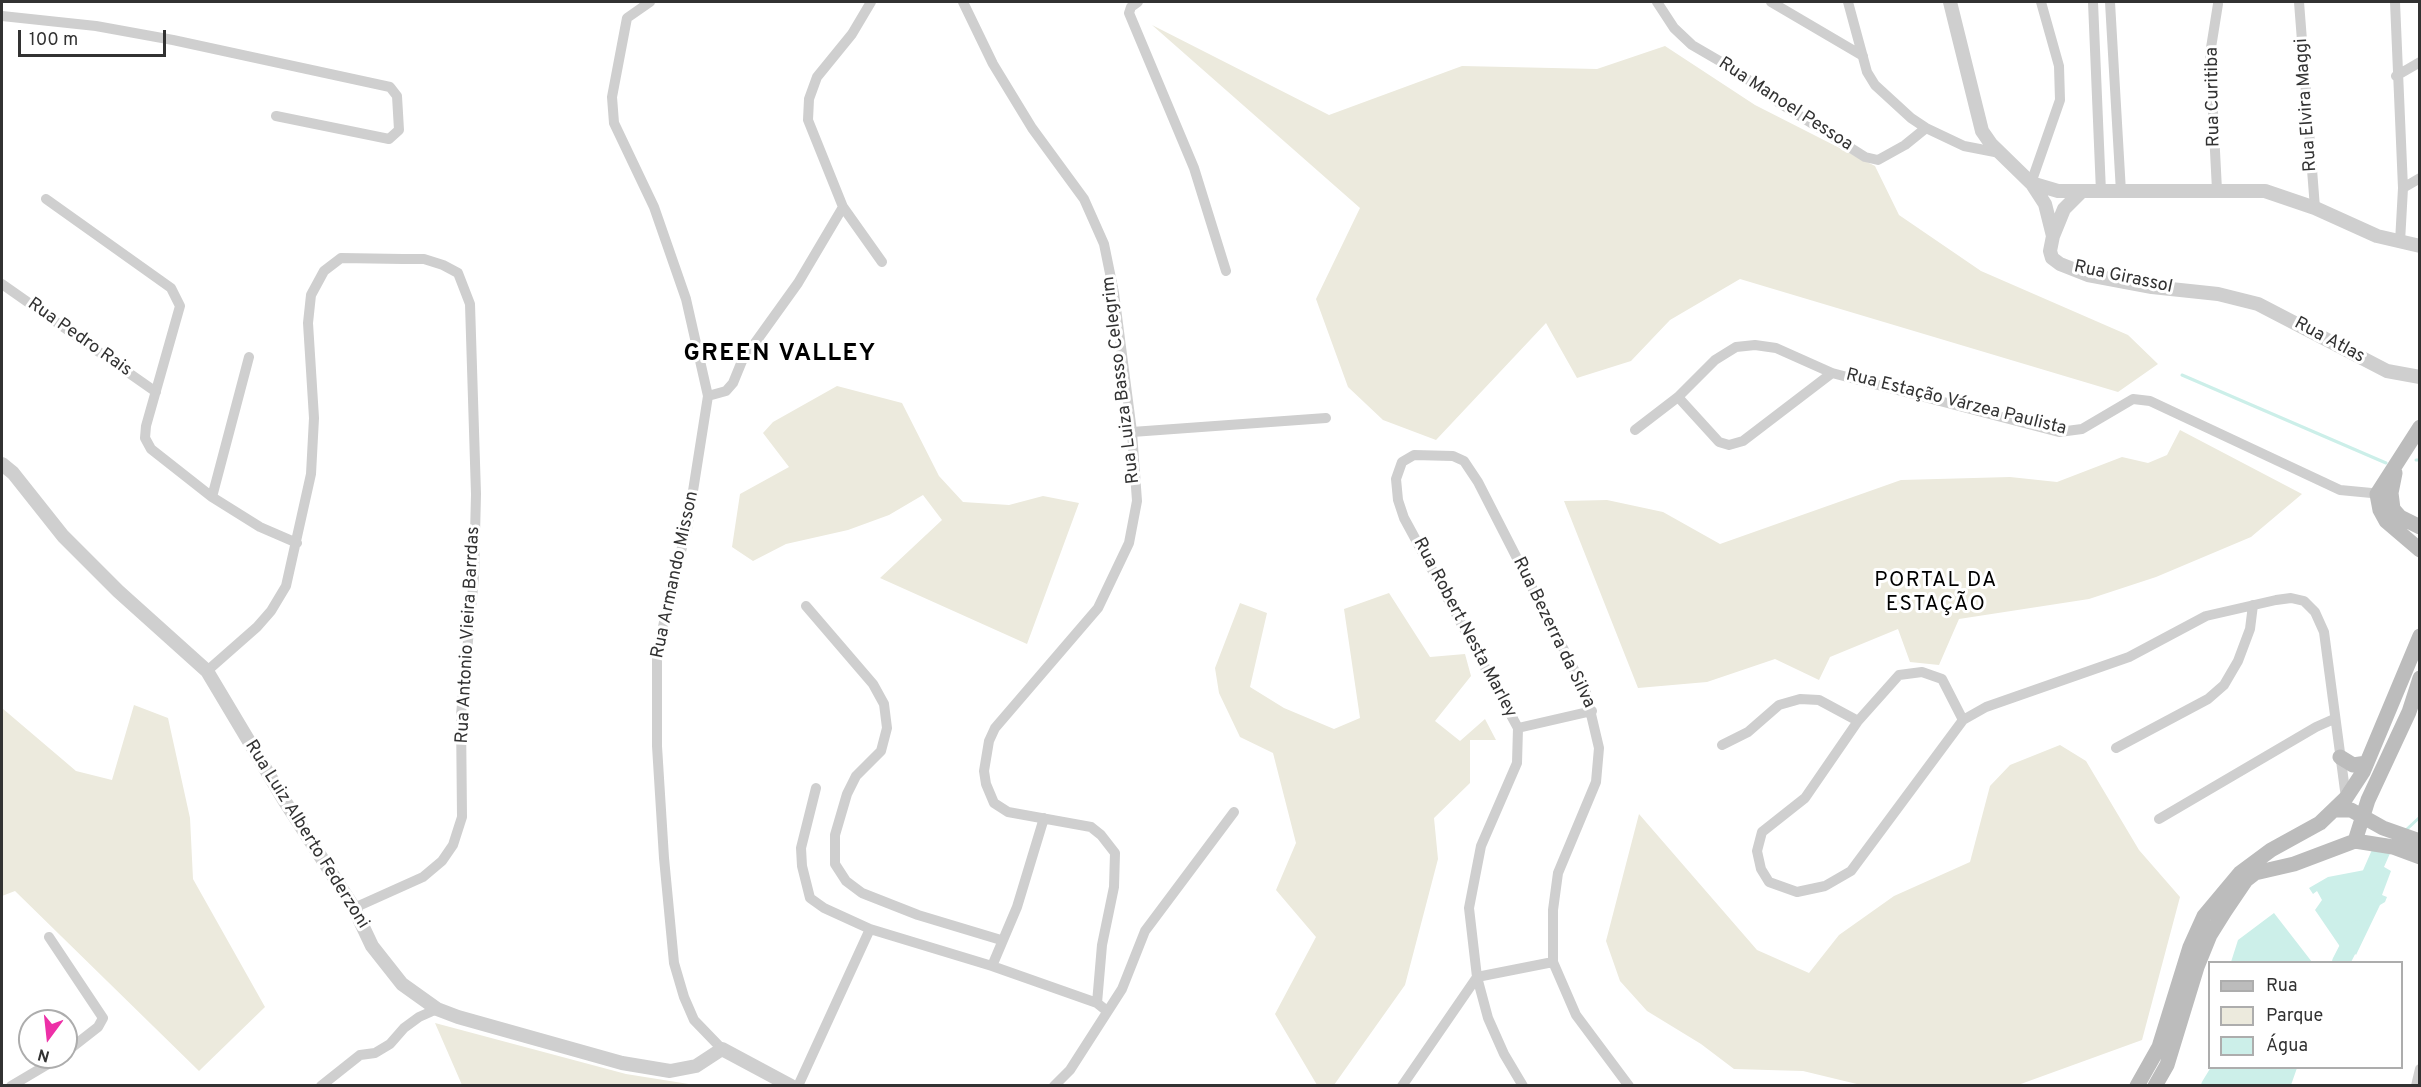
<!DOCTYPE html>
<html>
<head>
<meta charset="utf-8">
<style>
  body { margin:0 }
  #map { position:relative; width:2421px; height:1087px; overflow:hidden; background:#fff; font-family:Overpass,sans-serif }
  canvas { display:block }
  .frame { position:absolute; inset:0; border:3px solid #323232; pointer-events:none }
  .legend { position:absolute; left:2208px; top:961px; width:195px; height:108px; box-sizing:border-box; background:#fff; border:2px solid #adadad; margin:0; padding:8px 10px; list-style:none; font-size:18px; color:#323232 }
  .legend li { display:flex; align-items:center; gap:12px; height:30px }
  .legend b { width:30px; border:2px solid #adadad }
  .north { position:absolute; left:18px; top:1009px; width:60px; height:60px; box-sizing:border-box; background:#fff; border:2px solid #adadad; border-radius:50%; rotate:195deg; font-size:16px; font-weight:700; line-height:24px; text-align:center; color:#323232 }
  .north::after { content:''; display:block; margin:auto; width:21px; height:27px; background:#ed30a7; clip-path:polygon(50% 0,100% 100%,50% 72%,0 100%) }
  .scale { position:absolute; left:18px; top:30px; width:148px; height:27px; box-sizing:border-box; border:3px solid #323232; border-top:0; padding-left:8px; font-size:18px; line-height:21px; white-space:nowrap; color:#323232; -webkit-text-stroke:4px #fff; paint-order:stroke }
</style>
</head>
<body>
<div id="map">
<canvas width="2421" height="1087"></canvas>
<div class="frame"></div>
<ul class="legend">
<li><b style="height:8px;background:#bcbcbc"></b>Rua</li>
<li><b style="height:16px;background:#eceadd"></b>Parque</li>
<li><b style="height:16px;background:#ccefe9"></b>Água</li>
</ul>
<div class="north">N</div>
<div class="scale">100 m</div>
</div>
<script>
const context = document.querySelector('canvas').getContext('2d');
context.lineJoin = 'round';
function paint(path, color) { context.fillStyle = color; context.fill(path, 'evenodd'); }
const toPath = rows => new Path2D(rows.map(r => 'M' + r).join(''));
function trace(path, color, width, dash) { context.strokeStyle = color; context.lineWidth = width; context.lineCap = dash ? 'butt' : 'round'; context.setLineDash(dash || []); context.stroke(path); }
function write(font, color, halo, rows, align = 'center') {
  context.font = font + ' Overpass,sans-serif'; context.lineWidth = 6; context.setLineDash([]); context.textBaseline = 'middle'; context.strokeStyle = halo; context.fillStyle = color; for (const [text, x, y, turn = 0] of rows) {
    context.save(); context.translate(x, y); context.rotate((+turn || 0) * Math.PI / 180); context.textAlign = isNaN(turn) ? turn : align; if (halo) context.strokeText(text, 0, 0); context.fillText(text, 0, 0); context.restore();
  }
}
paint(toPath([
  [1152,25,1329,115,1462,66,1597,69,1665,46,1755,105,1875,166,1899,215,1981,271,2128,335,2158,364,2118,392,1740,279,1670,320,1631,361,1577,378,1546,323,1436,440,1383,420,1348,387,1316,299,1360,208],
  [837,386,902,403,939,476,963,502,1009,505,1043,496,1079,503,1027,644,880,578,942,520,923,495,889,515,848,530,786,544,753,561,732,547,740,494,789,467,763,433,773,422],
  [2180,430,2302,494,2251,537,2156,577,2089,599,1959,619,1939,665,1910,662,1898,629,1830,657,1819,680,1775,659,1707,682,1638,688,1564,501,1607,500,1663,512,1720,544,1901,480,2010,477,2057,482,2122,457,2148,463,2167,455],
  [1389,593,1430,657,1465,654,1471,676,1435,721,1460,741,1485,719,1496,740,1470,740,1470,783,1434,818,1438,859,1405,985,1334,1085,1317,1085,1275,1014,1316,937,1276,890,1296,843,1273,753,1240,737,1219,693,1215,668,1240,603,1267,613,1250,687,1284,708,1334,729,1360,718,1344,609],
  [134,705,168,718,190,818,193,879,265,1007,199,1071,15,891,2,896,2,708,76,771,112,780],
  [2060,745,2086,761,2139,850,2180,897,2142,1040,2018,1085,1861,1085,1803,1071,1734,1069,1701,1044,1647,1011,1620,981,1606,941,1639,814,1757,950,1809,973,1839,935,1894,896,1970,862,1990,786,2010,765],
  [435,1023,626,1074,695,1085,462,1085]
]), '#eceadd');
paint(toPath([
  [2379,864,2391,871,2382,895,2387,897,2385,902,2380,905,2356,955,2352,950,2343,951,2315,910,2322,900,2317,891,2313,894,2309,888,2328,877,2370,869],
  [2274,913,2312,962,2231,962,2238,940],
  [2219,1068,2297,1068,2291,1085,2215,1085]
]), '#ccefe9');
trace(toPath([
  [2182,375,2386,463],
  [2416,460,2420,460],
  [2406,830,2420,817]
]), '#ccefe9', 3);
trace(toPath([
  [2365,888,2383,847],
  [2341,962,2358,929],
  [2210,1086,2221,1068]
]), '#ccefe9', 18);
trace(toPath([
  [650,2,627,18,612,97,614,123,654,207,686,299,708,396,687,529,670,592,657,657,657,746,664,858,674,963,684,997,694,1020,722,1049],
  [871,2,852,34,817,77,809,99,808,120,843,207,882,262],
  [963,2,993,64,1032,128,1084,199,1104,244,1114,293,1132,432,1137,501,1129,543,1098,608,995,728,989,741,984,771,986,784,994,803,1008,812,1091,827,1101,835,1115,853,1114,887,1102,945,1097,1003],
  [1138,2,1131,7,1129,13,1194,168,1226,271],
  [1657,2,1674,28,1692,45,1735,70,1778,102,1865,157,1878,160,1905,145,1926,128],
  [1771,2,1863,56],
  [1848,2,1867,72,1875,85,1911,118,1926,128,1964,146,2000,153],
  [2093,2,2101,192],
  [2110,2,2121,192],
  [2299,2,2315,208],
  [2395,2,2403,188,2400,242],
  [2,16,96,26,173,40,390,87,397,96,399,130,389,139,276,116],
  [2396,76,2420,62],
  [2031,183,2060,100,2059,66,2041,2],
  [2403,188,2420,178],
  [2217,190,2210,54,2218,4],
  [46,199,171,288,180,306,146,426,145,438,151,449,212,497,260,527,297,543],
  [2,284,156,392],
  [708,396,726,391,733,383,742,361,798,283,843,207],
  [1678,397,1719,442,1729,445,1743,441,1832,373],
  [1635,430,1678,397,1715,360,1736,347,1755,345,1776,348,1832,373,2059,432,2082,429,2133,399,2150,401,2340,490,2382,494],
  [1132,432,1326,418],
  [212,497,249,357],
  [806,606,873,684,884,704,887,728,881,751,856,776,847,794,835,835,835,864,846,881,862,893,918,915,1001,940],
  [207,671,257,627,271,611,286,586,311,474,314,418,308,323,311,295,324,271,341,258,403,259,424,259,443,265,458,273,470,304,476,494,474,577,461,715,462,817,453,845,442,861,423,877,354,908],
  [1963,720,1942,679,1922,672,1899,675,1858,721,1805,798,1762,832,1757,851,1761,869,1769,882,1797,892,1825,886,1851,871,1963,720,1986,707,2129,657,2206,616,2276,600,2291,598,2304,601,2315,612,2324,632,2346,798],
  [1518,728,1592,711],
  [1722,745,1748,732,1779,705,1800,699,1819,700,1858,721],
  [2116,748,2208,699,2224,685,2238,661,2250,629,2253,605],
  [816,788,801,848,802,866,810,898,824,908,870,929,992,966,1097,1003,1107,1011],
  [2159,819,2316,727,2334,719],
  [49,937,103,1018,98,1027,66,1052],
  [992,966,1017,907,1044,818],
  [11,1086,60,1057],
  [321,1086,360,1055,375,1053,390,1044,404,1028,419,1017,437,1009],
  [798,1086,870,929],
  [1054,1086,1070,1070,1122,989,1145,931,1234,812],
  [1402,1086,1477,977,1553,962],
  [1523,1086,1504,1054,1488,1018,1477,977,1469,908,1481,846,1517,763,1518,728,1404,518,1398,500,1396,479,1402,462,1414,455,1453,456,1464,461,1478,482,1586,693,1599,748,1596,782,1558,873,1553,910,1553,962,1576,1015,1629,1086],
  [2416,1086,2420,1069]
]), '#cfcfcf', 10);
trace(toPath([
  [1950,2,1982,131,1991,144,2031,183,2058,191,2265,191,2315,208,2377,236,2420,246],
  [2032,184,2045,204,2053,236,2050,251,2052,258,2060,264,2088,275,2152,287,2218,294,2258,304,2387,371,2420,377],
  [2053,236,2064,209,2081,192],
  [2,464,13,473,63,536,118,591,207,671,284,800,354,908,372,946,402,984,437,1009,458,1017,622,1063,670,1071,696,1066,722,1049,791,1086]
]), '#cfcfcf', 14);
trace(toPath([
  [2420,427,2377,494,2380,510,2386,521,2420,550],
  [2395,473,2391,493,2393,509,2400,517,2420,527],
  [2340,757,2353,765,2367,763],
  [2334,810,2351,810,2383,828,2420,841],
  [2355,841,2393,847,2420,857],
  [2137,1086,2159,1047,2190,947,2204,916,2240,873,2271,850,2320,823,2346,798,2363,772,2420,636],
  [2155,1086,2167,1065,2197,967,2210,935,2225,911,2246,880,2255,873,2294,864,2355,841,2368,800,2409,712,2420,678]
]), '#bcbcbc', 15);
write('18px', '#323232', '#fff', [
  ["Rua Curitiba",2214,97,-91],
  ["Rua Manoel Pessoa",1785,105,33],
  ["Rua Elvira Maggi",2307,105,-94],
  ["Rua Girassol",2123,278,12],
  ["Rua Pedro Rais",79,338,35],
  ["Rua Atlas",2329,341,28],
  ["Rua Luiza Basso Celegrim",1122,380,-97],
  ["Rua Estação Várzea Paulista",1956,403,14],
  ["Rua Armando Misson",676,575,-78],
  ["Rua Robert Nesta Marley",1464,628,62],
  ["Rua Bezerra da Silva",1553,633,64],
  ["Rua Antonio Vieira Barrdas",469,635,-87],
  ["Rua Luiz Alberto Federzoni",306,835,58]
]);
context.letterSpacing = '1.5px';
write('21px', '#000', '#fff', [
  ["PORTAL DA",1936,582],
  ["ESTAÇÃO",1936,606]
]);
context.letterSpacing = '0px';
context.letterSpacing = '1.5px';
write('bold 24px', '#000', '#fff', [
  ["GREEN VALLEY",780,355]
]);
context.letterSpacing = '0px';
</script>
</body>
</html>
